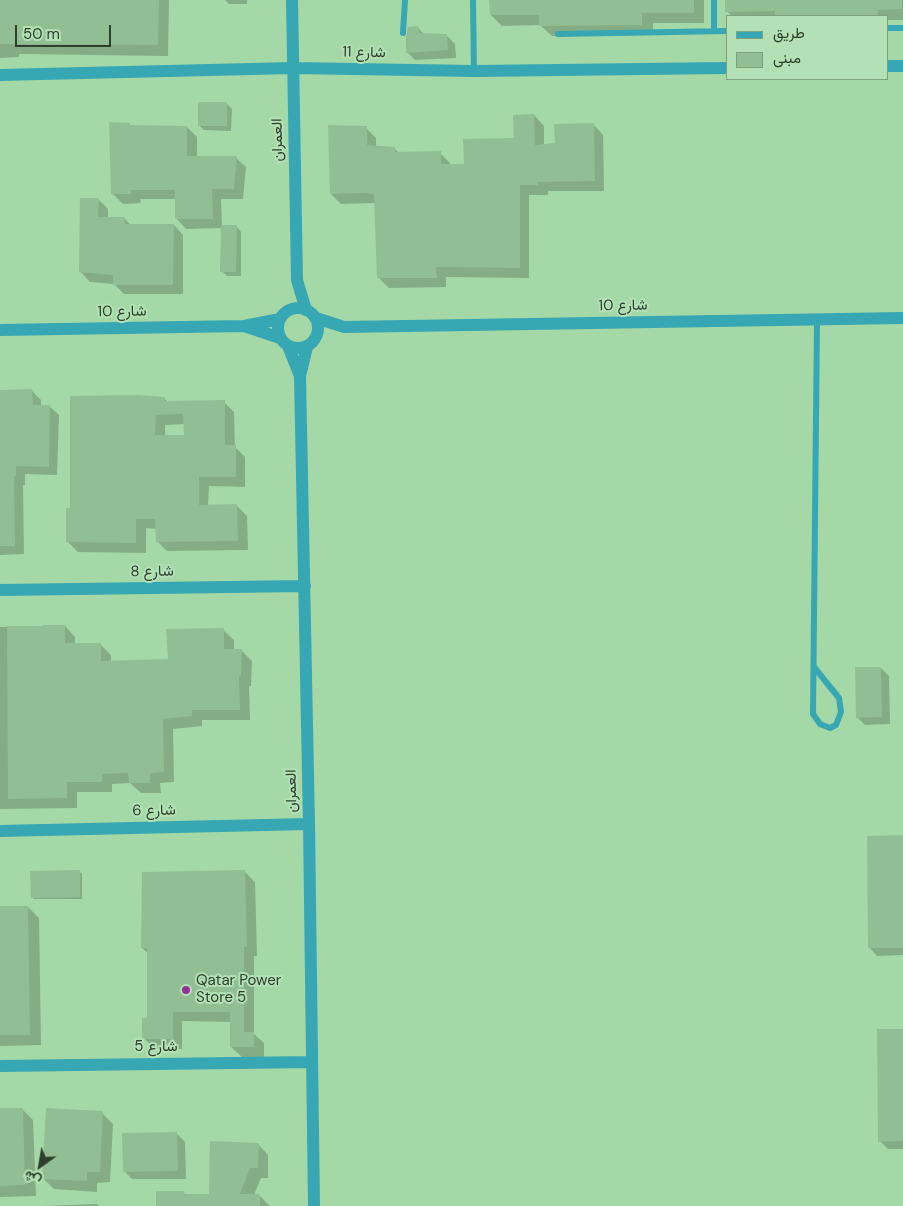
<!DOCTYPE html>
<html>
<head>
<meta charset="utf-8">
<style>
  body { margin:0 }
  #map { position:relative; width:903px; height:1206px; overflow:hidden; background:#b3e1b5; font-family:"DM Sans",Vazirmatn,sans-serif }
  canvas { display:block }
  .legend { position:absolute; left:726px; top:15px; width:162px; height:65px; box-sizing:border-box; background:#b3e1b5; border:1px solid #7da17f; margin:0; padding:6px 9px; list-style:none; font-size:15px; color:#2d402e }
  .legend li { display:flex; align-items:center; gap:10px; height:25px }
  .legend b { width:25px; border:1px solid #7da17f }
  .north { position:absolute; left:15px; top:1141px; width:50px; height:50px; -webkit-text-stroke:4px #b3e1b5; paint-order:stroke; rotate:212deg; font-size:14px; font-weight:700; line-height:20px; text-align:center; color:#2d402e }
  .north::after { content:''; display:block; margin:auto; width:18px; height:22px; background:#2d402e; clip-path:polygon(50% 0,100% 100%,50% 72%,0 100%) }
  .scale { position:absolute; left:15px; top:25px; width:96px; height:22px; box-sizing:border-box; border:2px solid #2d402e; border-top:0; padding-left:6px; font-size:15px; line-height:18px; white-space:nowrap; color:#2d402e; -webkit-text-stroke:4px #b3e1b5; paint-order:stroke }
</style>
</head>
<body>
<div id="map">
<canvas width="903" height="1206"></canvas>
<ul class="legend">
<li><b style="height:6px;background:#37a7b3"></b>طريق</li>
<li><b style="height:14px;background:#91be93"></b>مبنى</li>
</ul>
<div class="north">ش</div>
<div class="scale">50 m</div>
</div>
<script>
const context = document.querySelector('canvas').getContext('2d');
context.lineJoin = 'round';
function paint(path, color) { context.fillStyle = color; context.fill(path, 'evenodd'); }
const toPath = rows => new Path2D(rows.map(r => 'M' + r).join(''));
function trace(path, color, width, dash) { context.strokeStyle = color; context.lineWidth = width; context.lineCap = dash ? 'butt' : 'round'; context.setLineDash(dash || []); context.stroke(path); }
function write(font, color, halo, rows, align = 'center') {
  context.font = font + ' "DM Sans",Vazirmatn,sans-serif'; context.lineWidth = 4; context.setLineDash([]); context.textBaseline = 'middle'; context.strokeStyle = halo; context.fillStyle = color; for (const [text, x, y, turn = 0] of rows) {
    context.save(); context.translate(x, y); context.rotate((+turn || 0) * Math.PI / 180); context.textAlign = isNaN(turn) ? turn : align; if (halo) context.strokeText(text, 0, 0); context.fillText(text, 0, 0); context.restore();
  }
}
paint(toPath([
  [0,0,903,0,903,1206,0,1206],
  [727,16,887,16,887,79,727,79]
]), '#a5d8a7');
paint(toPath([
  [0,0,169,0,168,56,19,54,19,57,0,58],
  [225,0,247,0,247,4,229,4],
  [491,0,704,0,704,23,653,23,653,35,552,36,540,25,502,26,491,15],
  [726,0,903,0,903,20,888,20,888,32,887,32,887,16,732,16,727,11],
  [417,27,425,35,447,36,455,44,456,58,415,60,407,52],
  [226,103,232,109,231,131,204,130,199,125],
  [534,115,544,126,544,146,556,144,593,124,603,135,604,191,548,191,548,195,529,195,529,278,446,277,446,287,389,288,379,278,375,203,341,204,331,194,366,128,376,138,376,147,395,149,399,153,440,153,450,163,450,165,465,165,515,139],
  [129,124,131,126,187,127,197,137,197,157,236,158,246,167,243,199,221,199,222,226,236,226,241,232,241,276,227,276,222,271,222,228,186,229,177,219,176,199,140,199,141,203,123,204,113,194],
  [98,199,108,209,108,218,124,218,131,225,174,225,183,235,183,294,124,294,114,284,90,282,81,272],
  [0,391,32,391,41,400,41,406,49,406,59,415,57,475,25,474,25,485,23,485,24,554,0,555],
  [164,398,168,402,224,402,234,412,235,447,245,457,245,487,209,486,208,506,237,506,247,516,248,550,167,551,157,541,157,529,146,528,146,553,78,552,68,542,71,510],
  [185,424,185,436,165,436,165,425],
  [65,626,75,637,75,644,100,644,111,655,111,662,169,661,223,630,234,640,234,650,241,650,252,661,251,686,249,686,250,720,202,720,202,726,173,729,174,782,160,783,161,793,141,793,130,783,112,784,112,792,77,792,77,808,0,809,0,627],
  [881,668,889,676,890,724,865,725,857,717],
  [903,837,903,955,877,956,869,947],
  [79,871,82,874,82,899,34,899,32,897],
  [244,871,255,882,257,956,254,956,254,1034,264,1043,264,1057,242,1057,231,1047,232,1022,182,1021,182,1049,154,1049,144,1038,149,1020,149,954,142,948],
  [0,907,28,907,39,918,41,1045,0,1046],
  [903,1030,903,1149,888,1149,880,1141],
  [0,1109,22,1109,33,1120,36,1196,0,1197],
  [102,1113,113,1124,110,1182,97,1183,97,1192,54,1189,43,1178],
  [177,1134,185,1142,186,1179,132,1179,124,1171],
  [258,1144,268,1155,268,1178,261,1178,254,1195,259,1195,270,1206,157,1206,183,1192,186,1195,210,1195],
  [97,1204,99,1206,41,1206,42,1206]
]), '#0003');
paint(toPath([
  [0,0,159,0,158,45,0,44],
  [489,0,694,0,694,13,642,13,642,25,539,26,539,15,490,15],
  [725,0,902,0,902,9,878,10,878,16,775,16,775,11,725,12],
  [418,26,419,33,447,34,448,50,406,53,406,37,408,27],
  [198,102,227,102,227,126,198,126],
  [534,114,535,145,555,143,554,124,594,123,595,181,538,182,538,185,520,185,520,268,436,267,437,278,377,278,374,194,370,194,370,193,330,194,328,125,367,126,367,145,395,147,395,152,441,151,441,164,464,164,463,139,514,138,513,115],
  [109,122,130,123,130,125,187,126,187,156,237,156,234,189,212,189,213,219,175,219,175,190,131,190,131,194,111,194],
  [80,198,99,198,98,217,124,217,125,224,174,224,173,285,113,285,113,275,79,272],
  [221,225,237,225,236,272,220,272],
  [32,389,33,405,50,405,49,467,16,466,16,476,14,476,15,546,0,546,0,390],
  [138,395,165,397,165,401,225,400,225,445,236,445,236,477,199,477,199,505,237,504,238,541,156,542,155,519,136,519,136,543,66,542,66,508,70,508,70,396],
  [183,414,184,435,155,435,156,415],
  [43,625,65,625,65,643,101,643,101,661,168,659,166,629,224,628,224,649,242,649,241,676,239,676,240,710,192,710,192,716,163,719,164,772,150,773,150,783,129,783,128,773,102,774,102,782,67,782,67,798,8,799,7,626,43,626],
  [855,667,881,667,882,717,856,718],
  [903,835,903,948,868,948,867,836],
  [80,870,80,897,31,898,30,871],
  [245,870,247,947,244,947,244,1032,254,1032,254,1047,230,1047,230,1012,173,1012,173,1039,142,1039,142,1018,147,1018,147,948,141,948,142,872],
  [0,906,28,906,30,1035,0,1035],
  [877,1029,903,1029,903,1141,878,1142],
  [0,1108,23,1108,25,1185,0,1186],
  [46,1108,103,1111,100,1172,87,1172,87,1181,42,1179],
  [177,1132,178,1171,123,1172,122,1133],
  [210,1141,259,1143,258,1168,250,1168,240,1194,260,1194,260,1206,156,1206,156,1191,184,1191,184,1194,209,1194]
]), '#91be93');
trace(toPath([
  [473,0,474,71],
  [714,0,714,31],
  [887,28,903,28],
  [403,33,405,0],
  [558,34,727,31],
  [814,667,839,698,841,712,836,725,830,728,820,724,813,714,817,320]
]), '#37a7b3', 6);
trace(toPath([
  [292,0,297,280,306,310],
  [887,66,903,66],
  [0,75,293,68,474,71,727,68],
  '278 328a20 20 0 1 1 40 0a20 20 0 1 1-40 0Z',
  [316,318,344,327,903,318],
  [244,326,280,338],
  [0,330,244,326,280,319],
  [288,346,300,376],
  [307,347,300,376,309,824,314,1206],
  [0,590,305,586],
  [0,831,309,824],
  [0,1066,312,1062]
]), '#37a7b3', 12);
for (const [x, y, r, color] of [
  [186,990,5,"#923097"]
]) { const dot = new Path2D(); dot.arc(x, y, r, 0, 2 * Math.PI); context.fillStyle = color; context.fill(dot); trace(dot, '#b3e1b5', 2); }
write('15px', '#2d402e', '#b3e1b5', [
  ["شارع 11",364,53,1],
  ["العمران",278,140,-91],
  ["شارع 10",623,306,-1],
  ["شارع 10",122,312,-1],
  ["شارع 8",152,572,-1],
  ["العمران",292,791,-91],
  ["شارع 6",154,811,-1],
  ["شارع 5",156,1047]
]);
write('15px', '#2d402e', '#b3e1b5', [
  ["Qatar Power",196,981],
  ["Store 5",196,998]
], 'left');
</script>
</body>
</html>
